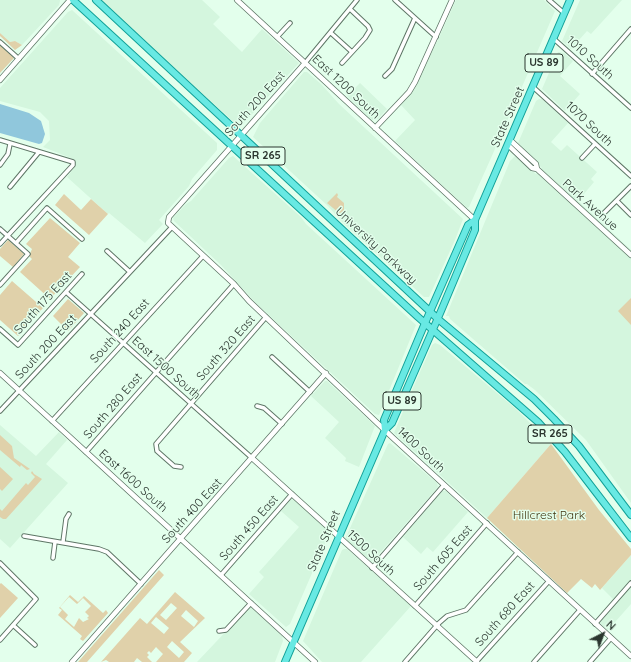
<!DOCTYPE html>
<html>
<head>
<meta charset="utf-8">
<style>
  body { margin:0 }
  #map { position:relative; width:631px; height:662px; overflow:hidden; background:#e3ffec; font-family:Quicksand,sans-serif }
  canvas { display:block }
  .north { position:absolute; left:583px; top:614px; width:40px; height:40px; -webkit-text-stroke:3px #e3ffec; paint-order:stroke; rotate:42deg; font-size:11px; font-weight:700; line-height:16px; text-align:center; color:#2b362f }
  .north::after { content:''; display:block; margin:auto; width:14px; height:18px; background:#2b362f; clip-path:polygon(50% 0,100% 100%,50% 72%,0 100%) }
</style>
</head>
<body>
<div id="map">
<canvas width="631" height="662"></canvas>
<div class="north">N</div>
</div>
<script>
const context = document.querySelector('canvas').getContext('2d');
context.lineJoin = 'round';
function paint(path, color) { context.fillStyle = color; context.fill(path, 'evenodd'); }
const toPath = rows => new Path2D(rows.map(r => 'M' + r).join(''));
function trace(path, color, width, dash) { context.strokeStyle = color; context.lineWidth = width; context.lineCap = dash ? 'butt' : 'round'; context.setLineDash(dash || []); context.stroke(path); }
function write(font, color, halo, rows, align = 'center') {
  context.font = font + ' Quicksand,sans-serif'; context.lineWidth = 3; context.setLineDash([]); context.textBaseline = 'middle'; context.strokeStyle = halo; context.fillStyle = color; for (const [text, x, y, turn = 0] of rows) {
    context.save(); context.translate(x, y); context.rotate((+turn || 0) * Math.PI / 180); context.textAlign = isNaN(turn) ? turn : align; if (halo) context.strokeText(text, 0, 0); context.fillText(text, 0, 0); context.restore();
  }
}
paint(toPath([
  [0,0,60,0,60,1,59,5,22,45,15,41,10,42,0,33],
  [99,0,202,0,220,17,213,24,242,52,262,29,299,63,243,124,237,125],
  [456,0,544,0,555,11,491,158,469,207,467,208,395,141,415,120,401,105,410,93,438,40],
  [580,0,622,0,591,34,587,31,571,49,562,41],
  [72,10,217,143,217,150,192,179,189,186,159,220,163,224,145,243,109,213,108,214,67,177,76,165,75,161,71,158,43,147,50,140,49,121,40,112,0,101,0,88,68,12],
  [558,52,564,53,573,61,560,76,580,94,565,111,542,89],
  [304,72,307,72,321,84,339,104,463,219,455,240,429,297,424,297,342,222,328,206,253,137,260,123],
  [360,83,387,109,378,119,372,120,347,96],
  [539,99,542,99,568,123,551,142,561,151,567,145,597,172,591,179,594,182,578,201,631,250,631,503,586,440,535,390,527,384,525,384,450,319,449,316,446,316,510,161,515,156,517,157,536,174,542,168,518,146,518,143,536,101],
  [233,156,301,217,306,224,416,325,379,415,375,414,256,303,221,265,174,221,173,218,186,204,191,201,229,158],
  [435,343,440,345,516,409,551,444,487,518,394,433,412,390,432,345],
  [325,381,327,381,375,426,359,467,345,461,346,458,325,438,339,422,311,396],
  [0,425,36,456,59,432,67,440,46,464,68,483,10,548,0,539],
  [390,443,437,483,438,487,372,562,347,541,346,537,388,444],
  [442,491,446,491,468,512,433,552,427,547,421,554,403,537],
  [291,499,295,500,329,531,329,534,290,624,286,627,249,594,264,577,259,572,299,527,281,511],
  [344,549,347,549,411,606,361,662,322,662,303,641,342,550],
  [631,555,631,604,608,630,596,619,613,599,602,588],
  [250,606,282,636,283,641,275,662,197,662]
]), '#d4f6de');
paint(toPath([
  [0,33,10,42,15,41,22,45,15,50,0,36],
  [0,45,14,58,0,73],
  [337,193,338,195,337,197,344,203,344,212,339,213,327,203],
  [64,194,81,210,91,199,108,214,89,235,55,205],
  [50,218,80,243,68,257,80,267,50,299,20,272,32,259,29,256,32,249,26,244],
  [8,240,24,254,13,267,0,256,0,249],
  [12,281,43,308,18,336,0,320,0,295],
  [631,298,631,325,618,311],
  [68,299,84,313,68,331,53,316],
  [0,435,12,446,14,458,30,469,27,470,21,465,20,467,0,450],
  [551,444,599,510,631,549,631,555,600,590,595,584,592,588,581,579,567,593,487,518],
  [0,467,13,479,2,491,0,489],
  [32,471,34,474,42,479,6,519,3,519,0,517,0,509,2,511,26,483,28,485,35,477,31,473],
  [159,570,164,575,87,662,78,662],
  [1,583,18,598,0,618,0,584],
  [175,592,205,618,180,642,192,653,184,662,156,662,163,654,156,647,151,653,149,651,147,653,149,655,147,657,152,662,142,662,137,658,134,662,109,662,106,660,101,662,140,618,147,624],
  [171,603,177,608,166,620,160,615],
  [186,610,198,621,194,627,181,616],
  [156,617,169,628,164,634,151,623],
  [172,641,184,652,179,658,167,647],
  [70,595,78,602,84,596,103,613,106,610,108,613,83,641,80,639,82,636,58,615,62,610,59,608],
  [69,597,77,604,83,598,91,606,85,612,89,616,87,618,89,619,83,622,79,618,74,627,65,619,68,615,60,607]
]), '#e0d1aa');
paint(toPath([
  [0,104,29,113,41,121,45,134,42,143,39,144,0,133]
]), '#90c7dc');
const minor = toPath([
  [395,0,436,37],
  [549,0,564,13],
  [331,33,352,52],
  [277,37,290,23],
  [554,39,631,108],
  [0,42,19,59],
  [305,63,357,0],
  [342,63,365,38,370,30,368,26,350,9],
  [592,74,631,29],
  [385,76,392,69,415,18],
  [533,87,631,176],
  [0,140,73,162,73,165,0,244],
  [582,158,595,144],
  [0,165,8,154,10,144],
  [10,187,39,152],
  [617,201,631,215],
  [602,217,604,213,631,186],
  [0,229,28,254,0,285],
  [16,243,47,208,82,239],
  [107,251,130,272],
  [66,292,252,458],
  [0,329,18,345,82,274],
  [272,357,310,392],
  [257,406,264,408,282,424],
  [0,411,172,227],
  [52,421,203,256],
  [86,452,234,284],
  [181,467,174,466,157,451,156,444,266,317],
  [24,536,99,549,107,552,141,584],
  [63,542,66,519,69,514],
  [53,558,55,542],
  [0,563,36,599,0,640],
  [372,568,444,485],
  [221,575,292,494],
  [415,606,487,523],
  [595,624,631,583],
  [13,625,35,645],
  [219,631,226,630,251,603],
  [405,662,439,623,447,616,466,610,518,552],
  [476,662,549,581],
  [534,662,580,610],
  [590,662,611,638]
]);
const tertiary = toPath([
  [237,0,475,220],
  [305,63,169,217,168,223,234,284,249,301,392,437,631,656],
  [0,80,70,0],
  [375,128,409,92,415,82,452,0],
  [510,140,536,164,537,169],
  [508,145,532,168,537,169,631,255],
  [0,373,315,662],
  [252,458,477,662],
  [72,662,326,373]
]);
const primary = toPath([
  [73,0,418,317,538,422,565,452,631,538],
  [96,0,438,319,534,399,554,419,579,446,631,515],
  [385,430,392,423,441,311,475,230,475,220,570,0],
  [285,662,385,430,384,420,425,323,468,225,475,220]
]);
trace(minor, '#5e7666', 5.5);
trace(tertiary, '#5e7666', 6);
trace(primary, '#12a198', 8);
trace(minor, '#fff', 3.5);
trace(tertiary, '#fff', 4.5);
trace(primary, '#68e9e3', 6);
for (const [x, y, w] of [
  [544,63,38],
  [263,156,44],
  [402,401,38],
  [550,434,44]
]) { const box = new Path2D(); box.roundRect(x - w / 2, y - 9, w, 18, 3); context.fillStyle = '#e3ffec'; context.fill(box); trace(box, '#2b362f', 1); }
write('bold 11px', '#2b362f', null, [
  ["US 89",544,63],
  ["SR 265",263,156],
  ["US 89",402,401],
  ["SR 265",550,434]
]);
write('12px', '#2b362f', '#e3ffec', [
  ["1010 South",590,58,42],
  ["East 1200 South",346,87,43],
  ["South 200 East",255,104,-48],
  ["State Street",508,117,-66],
  ["1070 South",589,124,43],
  ["Park Avenue",590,205,42],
  ["University Parkway",376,246,43],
  ["South 175 East",43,303,-48],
  ["South 240 East",120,331,-48],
  ["South 200 East",46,347,-47],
  ["South 320 East",226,348,-49],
  ["East 1500 South",166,368,42],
  ["South 280 East",113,406,-49],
  ["1400 South",421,450,43],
  ["East 1600 South",133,481,42],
  ["South 400 East",192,511,-48],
  ["South 450 East",249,528,-49],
  ["State Street",324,541,-67],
  ["1500 South",371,553,43],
  ["South 605 East",443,558,-49],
  ["South 680 East",505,614,-48]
]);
write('12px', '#433611', '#e3ffec', [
  ["Hillcrest Park",549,515]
]);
</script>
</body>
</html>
